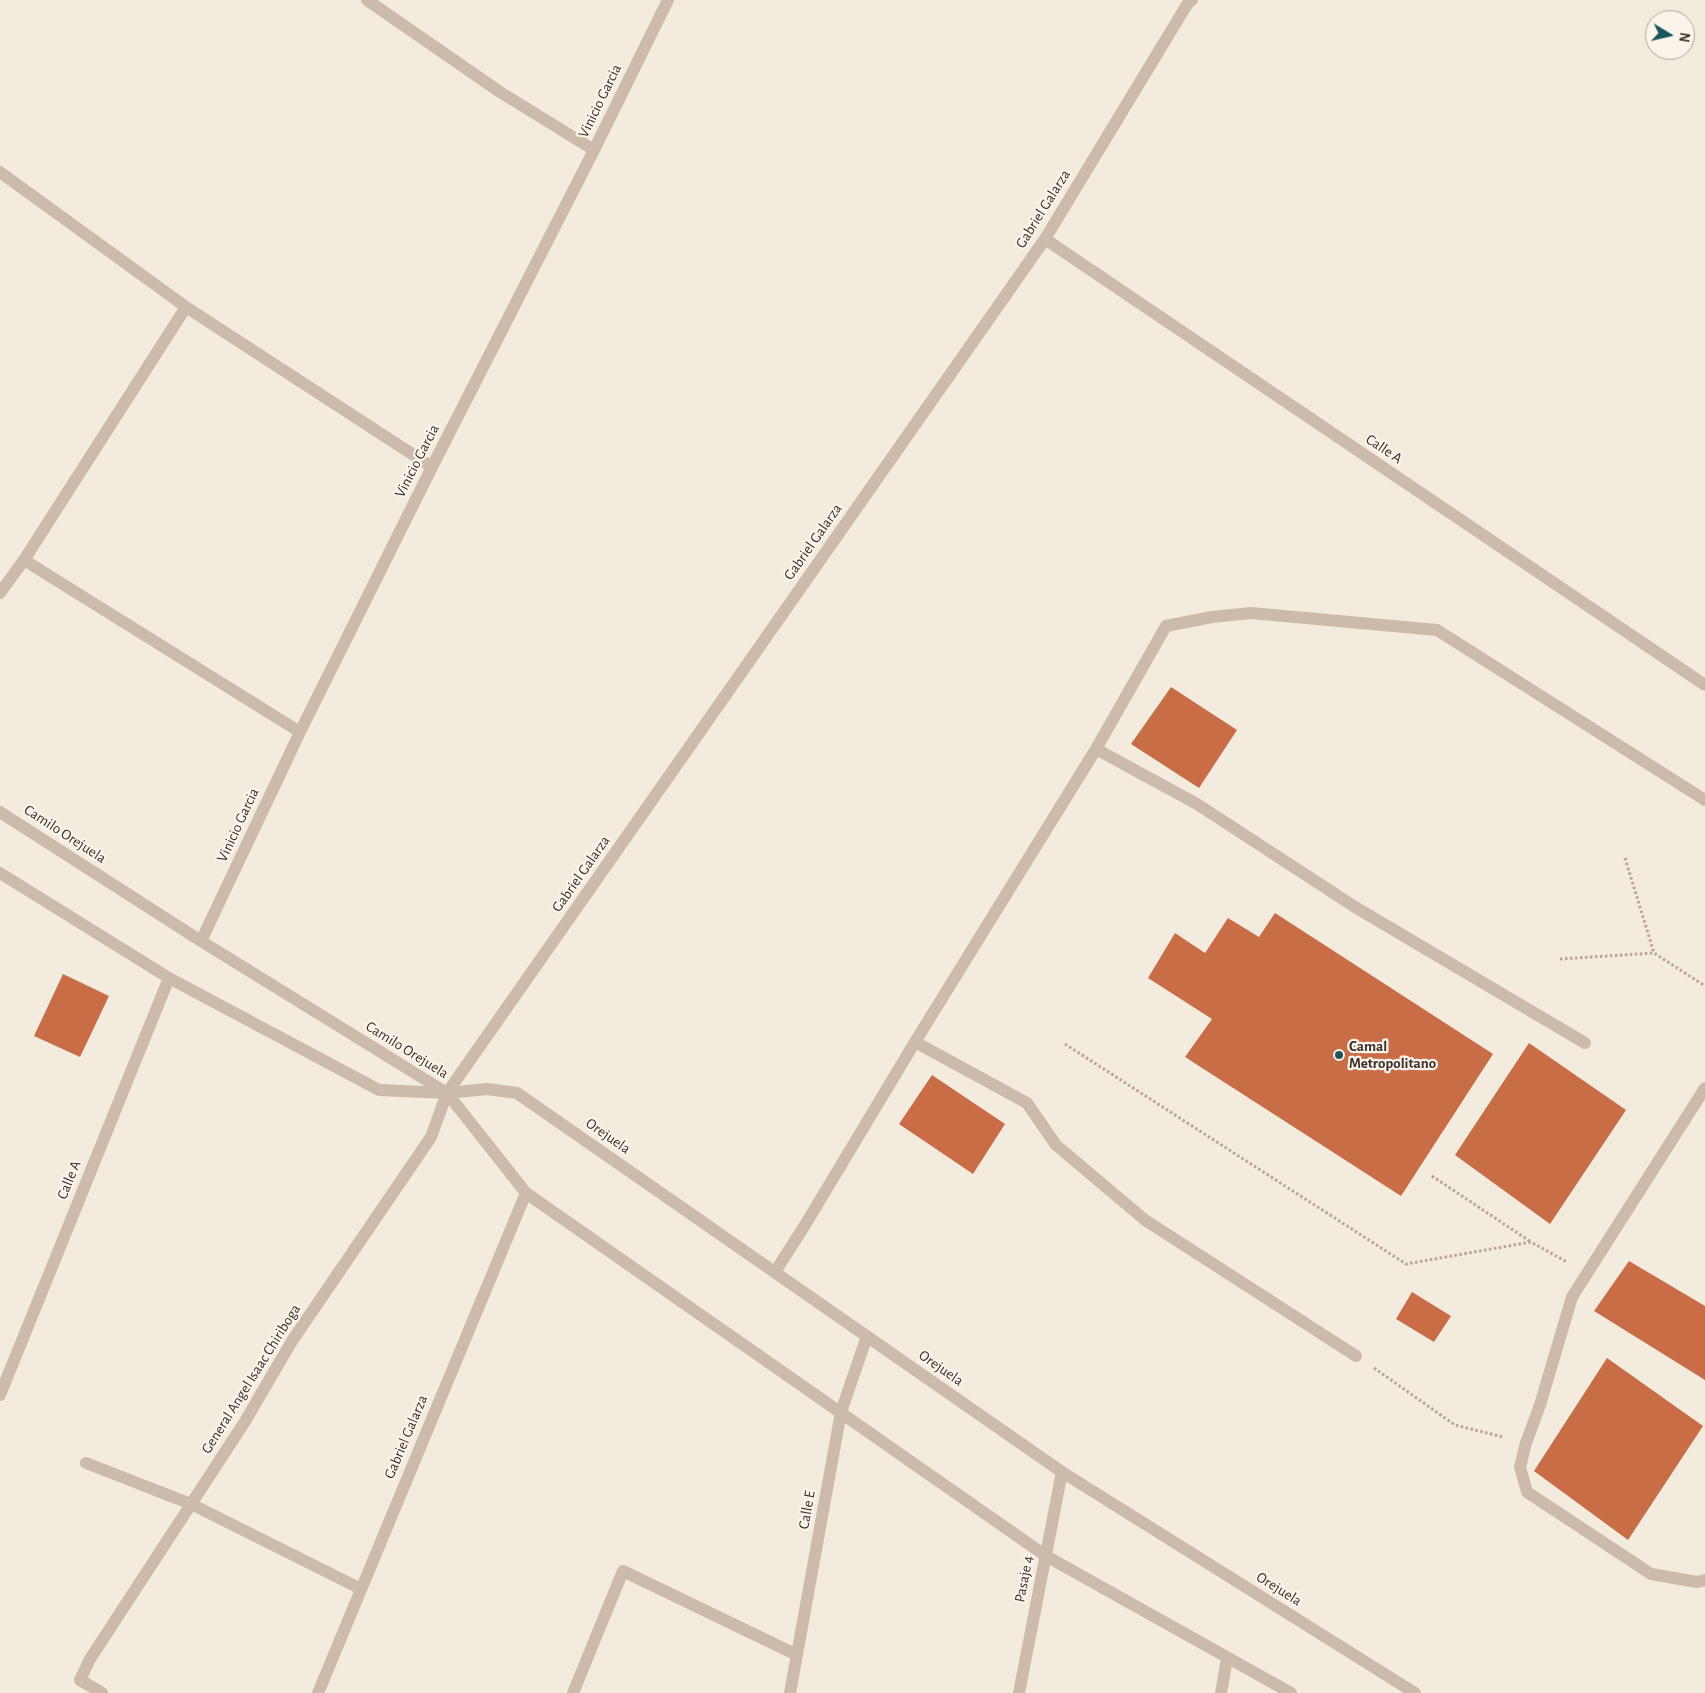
<!DOCTYPE html>
<html>
<head>
<meta charset="utf-8">
<style>
  body { margin:0 }
  #map { position:relative; width:1705px; height:1693px; overflow:hidden; background:#f4ebdf; font-family:"Alegreya Sans",sans-serif }
  canvas { display:block }
  .north { position:absolute; left:1645px; top:10px; width:50px; height:50px; box-sizing:border-box; background:#fbf4eb; border:1px solid #aea59e; border-radius:50%; rotate:99deg; font-size:14px; font-weight:700; line-height:20px; text-align:center; color:#3a2f2a }
  .north::after { content:''; display:block; margin:auto; width:18px; height:22px; background:#1d555d; clip-path:polygon(50% 0,100% 100%,50% 72%,0 100%) }
</style>
</head>
<body>
<div id="map">
<canvas width="1705" height="1693"></canvas>
<div class="north">N</div>
</div>
<script>
const context = document.querySelector('canvas').getContext('2d');
context.lineJoin = 'round';
function paint(path, color) { context.fillStyle = color; context.fill(path, 'evenodd'); }
const toPath = rows => new Path2D(rows.map(r => 'M' + r).join(''));
function trace(path, color, width, dash) { context.strokeStyle = color; context.lineWidth = width; context.lineCap = dash ? 'butt' : 'round'; context.setLineDash(dash || []); context.stroke(path); }
function write(font, color, halo, rows, align = 'center') {
  context.font = font + ' "Alegreya Sans",sans-serif'; context.lineWidth = 4.5; context.setLineDash([]); context.textBaseline = 'middle'; context.strokeStyle = halo; context.fillStyle = color; for (const [text, x, y, turn = 0] of rows) {
    context.save(); context.translate(x, y); context.rotate((+turn || 0) * Math.PI / 180); context.textAlign = isNaN(turn) ? turn : align; if (halo) context.strokeText(text, 0, 0); context.fillText(text, 0, 0); context.restore();
  }
}
paint(toPath([
  [1171,687,1237,730,1199,788,1131,744],
  [1275,913,1493,1054,1401,1196,1185,1057,1212,1019,1148,978,1175,933,1205,953,1228,918,1259,937],
  [63,974,109,996,80,1057,34,1036],
  [1529,1043,1626,1110,1550,1224,1455,1155],
  [932,1075,1005,1124,973,1174,899,1124],
  [1629,1261,1705,1306,1705,1380,1594,1311],
  [1412,1292,1451,1316,1434,1342,1396,1319],
  [1607,1358,1703,1426,1628,1540,1534,1471]
]), '#c96d47');
trace(toPath([
  [1625,858,1654,953],
  [1560,959,1654,953,1705,986],
  [1065,1044,1406,1264,1531,1242,1567,1262],
  [1432,1176,1531,1242],
  [1374,1368,1455,1425,1503,1437]
]), '#b8a594', 3, [2.5, 2.5]);
trace(toPath([
  [367,0,500,92,594,150],
  [0,172,186,307,432,467],
  [1045,239,1705,685],
  [24,560,300,732],
  [0,593,24,560,186,307],
  [1096,749,1197,804,1355,907,1585,1043],
  [0,812,201,941,447,1093,526,1193,1046,1556,1291,1693],
  [0,873,169,978,379,1090,447,1093,487,1089,517,1093,1062,1472,1415,1693],
  [201,941,300,732,432,467,594,150,668,0],
  [915,1042,1027,1103,1056,1145,1145,1220,1356,1356],
  [1705,1088,1572,1297,1540,1405,1526,1443,1520,1467,1527,1492,1651,1574,1697,1582,1705,1580],
  [775,1272,805,1225,915,1042,1096,749,1166,626,1212,617,1251,613,1437,630,1705,800],
  [0,1395,169,978],
  [86,1463,191,1504,361,1589],
  [102,1693,80,1680,90,1659,244,1423,292,1341,431,1137,447,1093,1045,239,1188,3,1192,0],
  [318,1693,526,1193],
  [573,1693,623,1571,797,1655],
  [790,1693,841,1412,867,1336],
  [1019,1693,1062,1472],
  [1221,1693,1227,1659]
]), '#cba', 12);
for (const [x, y, r, color] of [
  [1339,1055,5,"#1d555d"]
]) { const dot = new Path2D(); dot.arc(x, y, r, 0, 2 * Math.PI); context.fillStyle = color; context.fill(dot); trace(dot, '#fbf4eb', 2); }
write('15px', '#3a2f2a', '#fbf4eb', [
  ["Vinicio Garcia",600,101,-64],
  ["Gabriel Galarza",1043,209,-58],
  ["Calle A",1384,449,34],
  ["Vinicio Garcia",417,461,-63],
  ["Gabriel Galarza",813,542,-55],
  ["Vinicio Garcia",238,825,-65],
  ["Camilo Orejuela",65,834,33],
  ["Gabriel Galarza",581,874,-55],
  ["Camilo Orejuela",407,1050,32],
  ["Orejuela",608,1136,35],
  ["Calle A",69,1180,-68],
  ["Orejuela",941,1368,35],
  ["General Angel Isaac Chiriboga",251,1379,-58],
  ["Gabriel Galarza",406,1437,-67],
  ["Calle E",807,1510,-80],
  ["Pasaje 4",1024,1579,-79],
  ["Orejuela",1279,1589,32]
]);
write('bold 15px', '#3a2f2a', '#fbf4eb', [
  ["Camal",1349,1046],
  ["Metropolitano",1349,1063]
], 'left');
</script>
</body>
</html>
